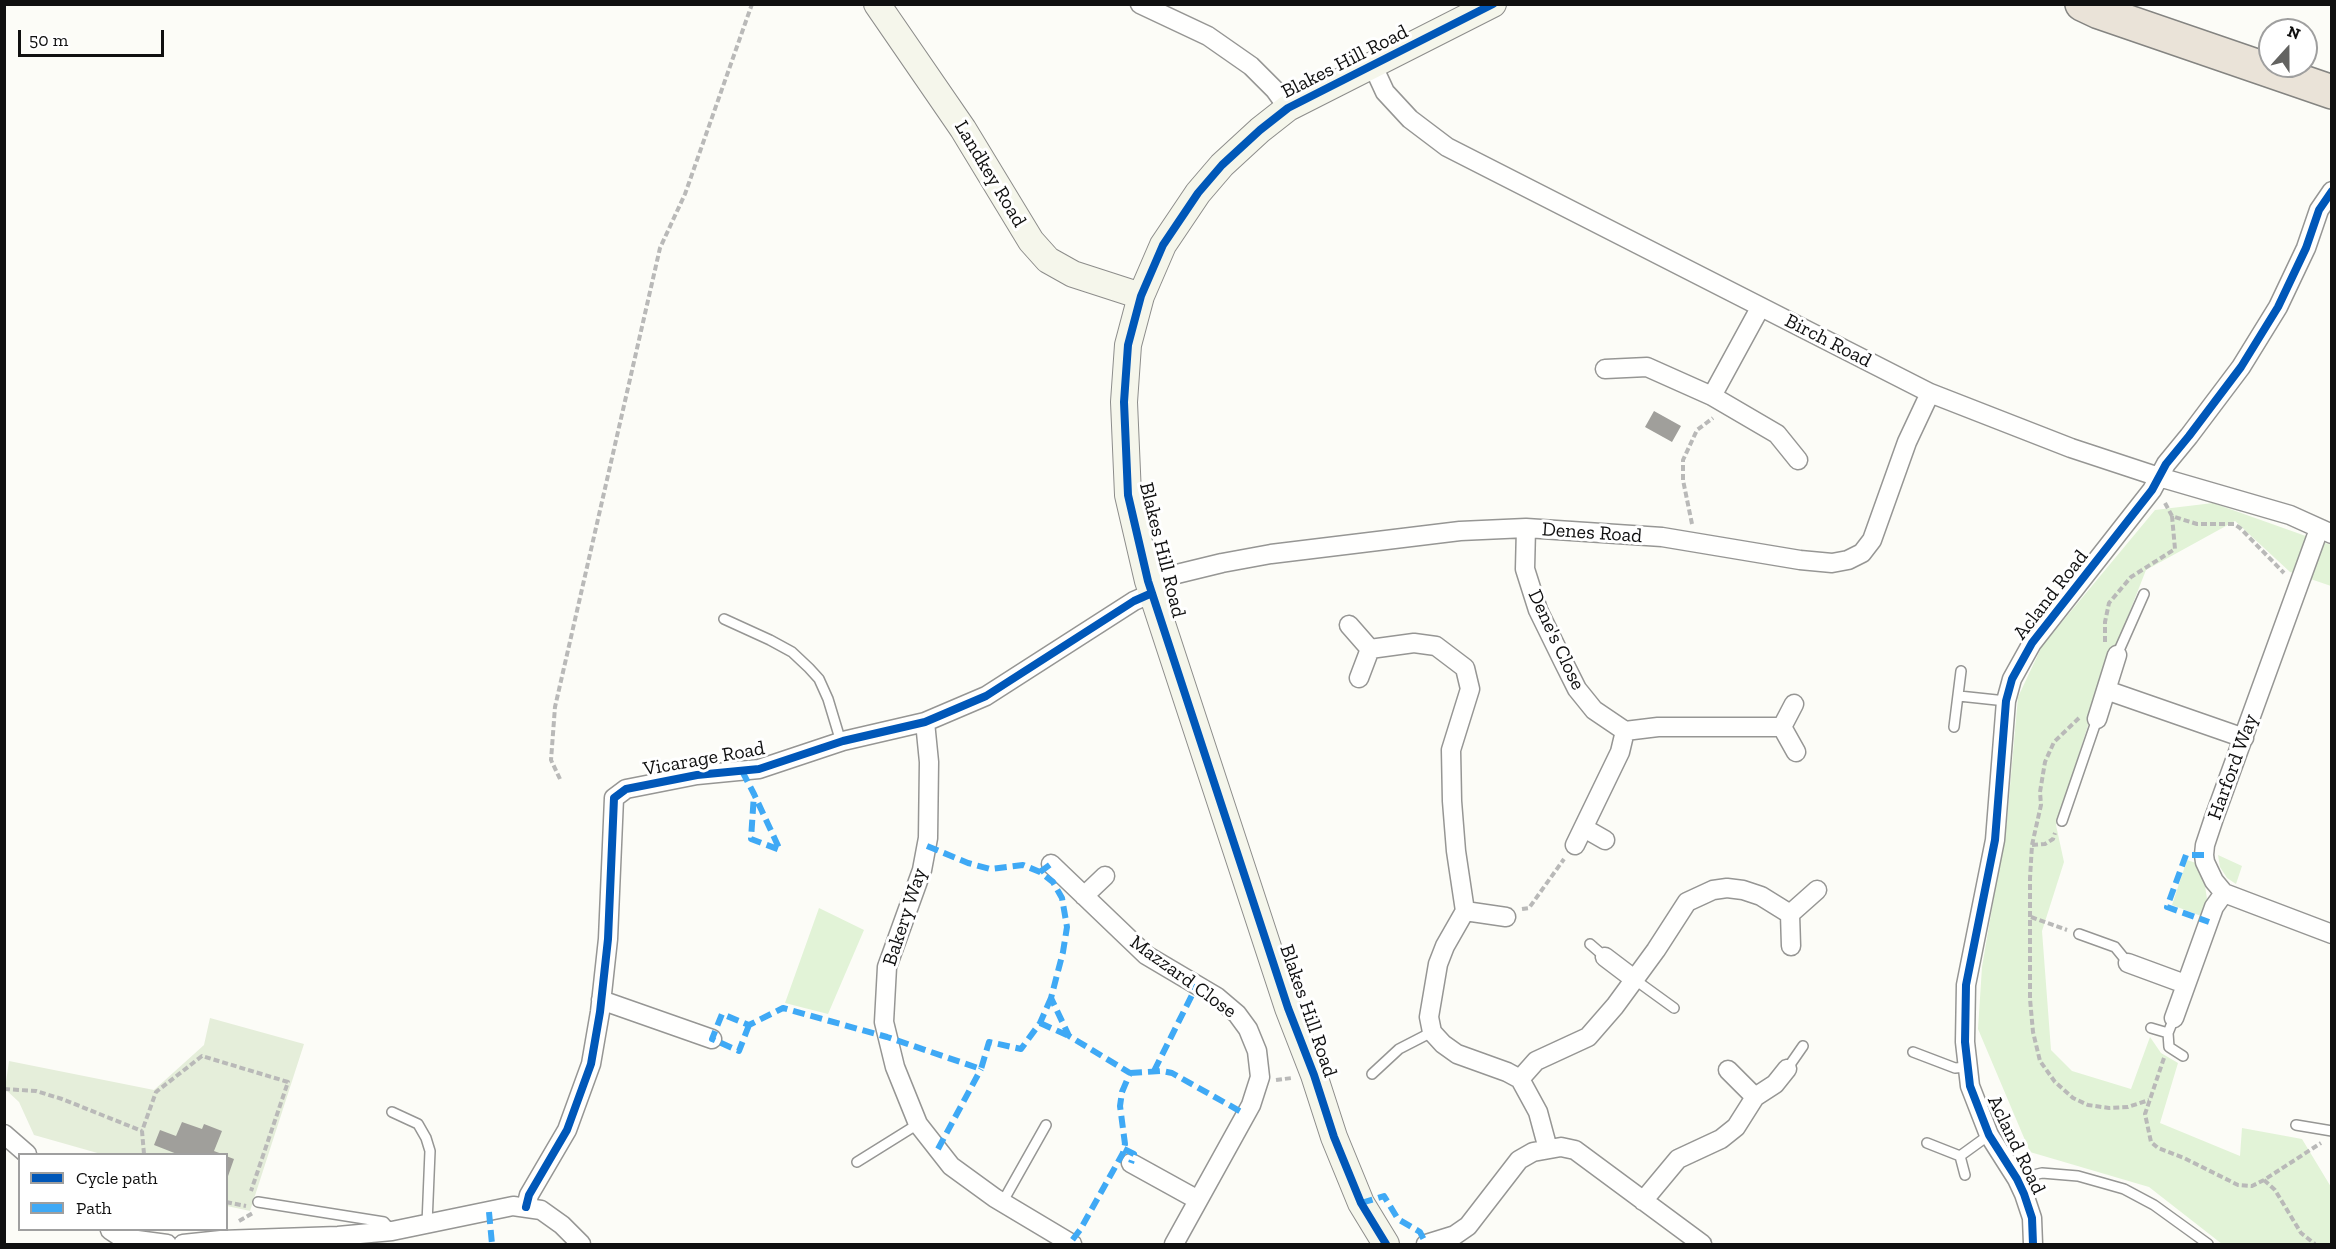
<!DOCTYPE html>
<html>
<head>
<meta charset="utf-8">
<style>
  body { margin:0 }
  #map { position:relative; width:2336px; height:1249px; overflow:hidden; background:#fcfcf7; font-family:"Zilla Slab",serif }
  canvas { display:block }
  .frame { position:absolute; inset:0; border:6px solid #101010; pointer-events:none }
  .legend { position:absolute; left:18px; top:1153px; width:210px; height:78px; box-sizing:border-box; background:#fff; border:2px solid #9f9f9f; margin:0; padding:8px 10px; list-style:none; font-size:18px; color:#101010 }
  .legend li { display:flex; align-items:center; gap:12px; height:30px }
  .legend b { width:30px; border:2px solid #9f9f9f }
  .north { position:absolute; left:2258px; top:18px; width:60px; height:60px; box-sizing:border-box; background:#fff; border:2px solid #9f9f9f; border-radius:50%; rotate:21deg; font-size:16px; font-weight:700; line-height:24px; text-align:center; color:#101010 }
  .north::after { content:''; display:block; margin:auto; width:21px; height:27px; background:#636361; clip-path:polygon(50% 0,100% 100%,50% 72%,0 100%) }
  .scale { position:absolute; left:18px; top:30px; width:146px; height:27px; box-sizing:border-box; border:3px solid #101010; border-top:0; padding-left:8px; font-size:18px; line-height:21px; white-space:nowrap; color:#101010; -webkit-text-stroke:4px #fff; paint-order:stroke }
</style>
</head>
<body>
<div id="map">
<canvas width="2336" height="1249"></canvas>
<div class="frame"></div>
<ul class="legend">
<li><b style="height:8px;background:#0057b8"></b>Cycle path</li>
<li><b style="height:8px;background:#3fa9f5"></b>Path</li>
</ul>
<div class="north">N</div>
<div class="scale">50 m</div>
</div>
<script>
const context = document.querySelector('canvas').getContext('2d');
context.lineJoin = 'round';
function paint(path, color) { context.fillStyle = color; context.fill(path, 'evenodd'); }
const toPath = rows => new Path2D(rows.map(r => 'M' + r).join(''));
function trace(path, color, width, dash) { context.strokeStyle = color; context.lineWidth = width; context.lineCap = dash ? 'butt' : 'round'; context.setLineDash(dash || []); context.stroke(path); }
function write(font, color, halo, rows, align = 'center') {
  context.font = font + ' "Zilla Slab",serif'; context.lineWidth = 6; context.setLineDash([]); context.textBaseline = 'middle'; context.strokeStyle = halo; context.fillStyle = color; for (const [text, x, y, turn = 0] of rows) {
    context.save(); context.translate(x, y); context.rotate((+turn || 0) * Math.PI / 180); context.textAlign = isNaN(turn) ? turn : align; if (halo) context.strokeText(text, 0, 0); context.fillText(text, 0, 0); context.restore();
  }
}
paint(toPath([
  [2213,503,2331,545,2331,586,2290,572,2235,521,2146,570,2101,685,2056,825,2064,862,2042,931,2051,1050,2072,1071,2131,1089,2150,1037,2161,1053,2178,1063,2160,1123,2240,1156,2242,1128,2302,1139,2331,1187,2331,1244,2222,1244,2149,1187,2030,1152,1978,1029,1982,967,2007,820,2018,697,2042,646,2155,510],
  [2218,855,2242,866,2236,884,2227,878,2220,867],
  [2187,860,2196,863,2205,886,2207,899,2201,916,2172,905],
  [819,908,864,930,828,1014,785,1003]
]), '#e2f3d7');
paint(toPath([
  [210,1018,304,1044,250,1211,227,1206,226,1154,101,1154,34,1135,19,1102,5,1089,9,1061,154,1090,204,1045]
]), '#e5eeda');
paint(toPath([
  [1654,411,1681,426,1672,442,1645,427],
  [182,1122,202,1129,204,1124,222,1131,214,1151,222,1154,177,1154,154,1145,160,1130,176,1136],
  [226,1156,234,1159,227,1179,226,1179]
]), '#a09f9b');
const lane = toPath([
  [724,619,770,640,792,652,809,668,819,679,828,699,841,742],
  [2117,655,2144,594],
  [1959,696,2006,701],
  [1954,727,1961,671],
  [2062,821,2097,719],
  [2079,934,2115,947,2128,963],
  [1590,944,1605,957],
  [1634,979,1674,1008],
  [2174,1018,2168,1033,2169,1047,2183,1056],
  [2151,1028,2168,1033],
  [1913,1052,1955,1068,1967,1067],
  [1787,1069,1803,1046],
  [1372,1074,1399,1049,1432,1032],
  [392,1112,418,1124,426,1138,430,1151,427,1224],
  [2296,1125,2332,1131],
  [1927,1143,1960,1156,1965,1175],
  [1960,1156,1989,1135],
  [857,1162,918,1124],
  [2017,1179,2042,1173,2078,1176,2124,1189,2154,1205,2208,1244],
  [258,1202,384,1222,392,1231],
  [1002,1203,1046,1125]
]);
const street = toPath([
  [1140,4,1208,36,1251,66,1275,90,1288,108],
  [1373,66,1385,92,1410,119,1447,147,1930,393,2071,448,2159,477,2290,515,2332,534],
  [1605,369,1647,367,1712,396,1777,434,1798,460],
  [1712,396,1760,308],
  [1526,528,1525,569,1538,610,1563,661,1577,689,1594,710,1625,731,1620,752,1575,845],
  [2319,529,2214,818,2205,845,2204,855,2205,862,2214,881,2224,893,2332,934],
  [1148,581,1222,563,1271,554,1460,531,1526,528,1662,537,1800,560,1832,563,1848,560,1862,553,1872,540,1907,442,1930,393],
  [1349,625,1370,649,1359,678],
  [1370,649,1414,643,1436,646,1465,668,1470,689,1451,750,1452,801,1456,851,1465,911],
  [2106,690,2244,738],
  [2097,719,2117,655],
  [925,722,929,762,928,838,922,870,887,967,884,1022,895,1067,918,1124,951,1166,995,1198,1072,1244],
  [1782,727,1796,752],
  [1625,731,1658,727,1782,727,1794,704],
  [1584,828,1605,840],
  [1051,864,1146,955,1217,997,1237,1014,1248,1029,1257,1051,1260,1077,1251,1105,1174,1244],
  [1084,896,1105,876],
  [1506,917,1465,911,1445,946,1438,964,1429,1017,1432,1032,1443,1044,1457,1054,1507,1072,1520,1079,1538,1112,1548,1149],
  [1791,946,1790,914,1817,890],
  [1605,957,1634,979],
  [2128,963,2185,984],
  [601,1000,712,1039],
  [2174,1018,2214,907,2224,893],
  [1728,1070,1755,1097],
  [1520,1079,1536,1061,1588,1037,1615,1006,1656,950,1687,902,1713,890,1727,888,1743,890,1761,896,1790,914],
  [4,1134,27,1154],
  [1131,1163,1198,1200],
  [1643,1201,1678,1159,1721,1139,1736,1127,1755,1097,1775,1084,1787,1069],
  [526,1207,529,1195,567,1130,591,1064,600,1012,608,939,614,798,626,789,697,775,759,769,843,741,925,722,986,696,1134,601,1152,593],
  [110,1230,122,1238,167,1244],
  [183,1244,221,1240,338,1236,392,1231,513,1206,541,1210,562,1225,581,1244],
  [1426,1244,1455,1235,1468,1226,1519,1160,1533,1152,1561,1147,1575,1150,1702,1244],
  [2033,1244,2032,1218,2024,1194,2017,1179,1989,1135,1970,1086,1965,1042,1966,985,1995,840,2006,701,2012,679,2032,643,2152,490,2166,464,2189,436,2241,367,2278,307,2306,248,2319,210,2332,191]
]);
const secondary = toPath([
  [877,4,963,129,1031,241,1048,260,1073,274,1141,296],
  [1386,1244,1361,1203,1334,1137,1314,1075,1288,1008,1148,581,1128,495,1124,402,1128,345,1141,296,1163,245,1198,193,1222,165,1260,130,1288,108,1493,4]
]);
const highway = toPath([
  [2082,4,2099,12,2332,92]
]);
trace(lane, '#969694', 12);
trace(street, '#969694', 21);
trace(secondary, '#8d8d8b', 28);
trace(highway, '#848481', 36);
trace(toPath([
  [2165,503,2172,516,2181,519,2197,524,2234,524,2240,528,2284,573],
  [1692,524,1683,480,1683,460,1697,430,1713,418],
  [2105,642,2105,622,2109,603,2131,577,2175,549,2172,516],
  [2079,718,2054,742,2045,762,2040,792,2041,805,2032,845,2030,878,2030,999,2033,1032,2040,1061,2055,1082,2073,1098,2088,1105,2109,1108,2128,1107,2149,1100],
  [560,779,551,760,555,707,660,248,685,194,752,4],
  [2032,845,2045,844,2053,839,2055,833],
  [1522,909,1529,908,1564,859],
  [2031,917,2067,930],
  [2164,1058,2145,1114,2151,1142,2158,1148,2184,1158,2238,1185,2252,1186,2264,1180,2321,1143],
  [1276,1080,1292,1078],
  [4,1089,36,1091,62,1099,142,1131],
  [144,1154,142,1131,156,1092,202,1056,288,1082,251,1191],
  [2264,1180,2275,1190,2301,1233,2315,1244],
  [226,1202,246,1206],
  [239,1221,253,1213]
]), '#b9b9b8', 4, [6, 3]);
trace(lane, '#fffffe', 9);
trace(street, '#fffffe', 18);
trace(secondary, '#f5f6eb', 26);
trace(highway, '#eae3d8', 33);
trace(toPath([
  [742,771,754,794,780,850,751,839,754,794],
  [927,846,968,863,990,869,1023,865,1040,872,1053,882,1062,898,1067,927,1063,952,1051,998,1069,1036,1130,1073,1122,1092,1120,1106,1125,1144,1123,1153,1080,1230,1070,1243],
  [2204,855,2186,855,2167,907,2209,922],
  [1040,872,1051,864],
  [1040,1023,1069,1036],
  [749,1025,739,1051,712,1039,722,1014,749,1025,783,1008,887,1037,981,1069,989,1042,1021,1049,1040,1023,1051,998],
  [1154,1071,1197,985],
  [1130,1073,1162,1071,1172,1073,1245,1114],
  [938,1149,981,1069],
  [1124,1149,1134,1154,1131,1163],
  [1361,1203,1384,1196,1398,1219,1420,1232,1426,1244],
  [489,1212,492,1244]
]), '#3fa9f5', 6, [12, 6]);
trace(toPath([
  [526,1207,529,1195,567,1130,591,1064,600,1012,608,939,614,798,626,789,697,775,759,769,843,741,925,722,986,696,1134,601,1152,593],
  [1386,1244,1361,1203,1334,1137,1314,1075,1288,1008,1148,581,1128,495,1124,402,1128,345,1141,296,1163,245,1198,193,1222,165,1260,130,1288,108,1493,4],
  [2033,1244,2032,1218,2024,1194,2017,1179,1989,1135,1970,1086,1965,1042,1966,985,1995,840,2006,701,2012,679,2032,643,2152,490,2166,464,2189,436,2241,367,2278,307,2306,248,2319,210,2332,191]
]), '#0057b8', 8);
write('20px', '#101010', '#fff', [
  ["Blakes Hill Road",1345,62,-27],
  ["Landkey Road",990,174,59],
  ["Birch Road",1828,341,27],
  ["Denes Road",1592,533,4],
  ["Blakes Hill Road",1162,550,76],
  ["Acland Road",2051,595,-52],
  ["Dene's Close",1556,640,65],
  ["Vicarage Road",704,759,-10],
  ["Harford Way",2233,767,-70],
  ["Bakery Way",905,917,-72],
  ["Mazzard Close",1183,977,36],
  ["Blakes Hill Road",1308,1011,71],
  ["Acland Road",2016,1145,64]
]);
</script>
</body>
</html>
